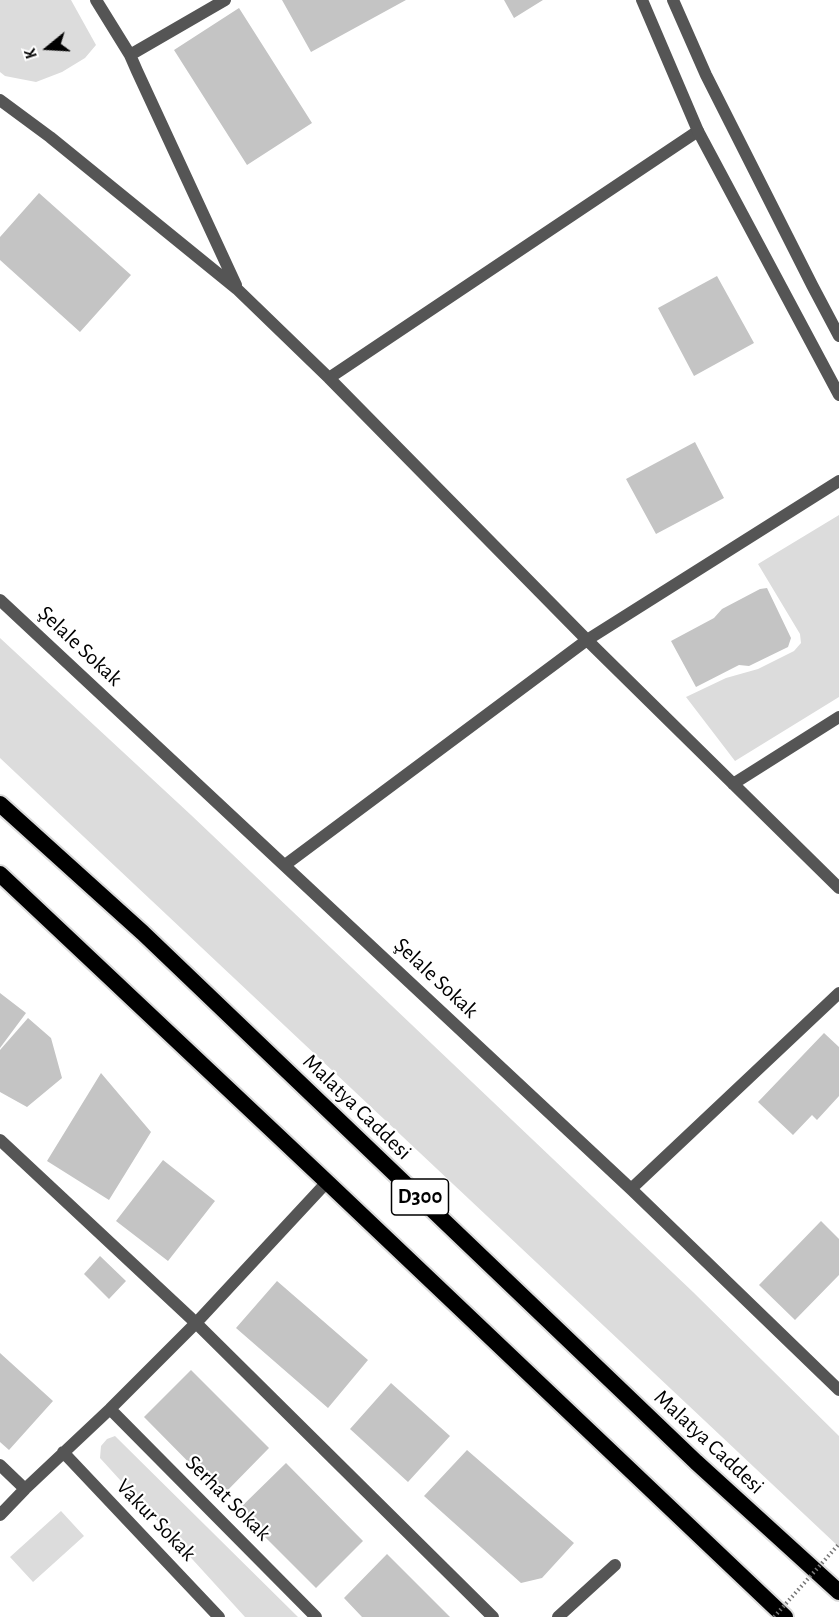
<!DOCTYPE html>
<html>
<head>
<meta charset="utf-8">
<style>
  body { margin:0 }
  #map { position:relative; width:839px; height:1617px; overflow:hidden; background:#fff; font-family:"Alegreya Sans",sans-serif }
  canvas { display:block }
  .north { position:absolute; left:18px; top:18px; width:60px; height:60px; -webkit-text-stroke:4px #fff; paint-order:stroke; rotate:252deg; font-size:16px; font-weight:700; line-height:24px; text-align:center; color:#000 }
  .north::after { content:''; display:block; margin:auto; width:21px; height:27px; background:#000; clip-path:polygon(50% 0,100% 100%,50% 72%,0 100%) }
</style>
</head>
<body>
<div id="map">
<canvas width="839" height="1617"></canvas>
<div class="north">K</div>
</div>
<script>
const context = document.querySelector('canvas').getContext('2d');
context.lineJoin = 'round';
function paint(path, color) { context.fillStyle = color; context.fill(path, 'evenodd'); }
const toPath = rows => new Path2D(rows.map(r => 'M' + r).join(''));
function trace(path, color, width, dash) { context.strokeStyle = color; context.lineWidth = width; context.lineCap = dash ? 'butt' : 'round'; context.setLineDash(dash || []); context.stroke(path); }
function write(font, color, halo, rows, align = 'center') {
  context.font = font + ' "Alegreya Sans",sans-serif'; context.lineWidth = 4.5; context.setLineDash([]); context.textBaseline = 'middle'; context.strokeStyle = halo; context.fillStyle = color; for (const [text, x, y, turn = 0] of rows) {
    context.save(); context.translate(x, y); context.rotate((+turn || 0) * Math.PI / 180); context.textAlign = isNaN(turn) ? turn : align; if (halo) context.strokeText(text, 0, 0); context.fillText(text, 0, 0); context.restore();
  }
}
paint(toPath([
  [0,0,71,0,96,45,85,58,62,72,36,82,5,76,0,72],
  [839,515,839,697,735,761,686,697,726,678,758,669,794,651,801,643,800,634,758,564],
  [0,638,191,815,693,1292,839,1436,839,1547,0,758],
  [115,1436,298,1617,245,1617,100,1458,101,1446,107,1439],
  [61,1511,84,1536,33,1582,10,1557]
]), '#dcdcdc');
paint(toPath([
  [282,0,406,0,311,52],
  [504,0,543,0,514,18],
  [239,8,312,123,247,165,174,50],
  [39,193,131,275,80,332,0,260,0,237],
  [717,276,754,343,694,376,658,308],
  [695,442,724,498,656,534,626,479],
  [767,588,791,638,788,647,749,666,739,665,696,687,671,641,714,618,722,609,760,589],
  [0,993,26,1013,0,1048],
  [28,1018,51,1038,62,1078,27,1107,0,1092,0,1050],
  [824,1033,839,1047,839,1096,817,1120,812,1115,793,1135,758,1102],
  [101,1073,151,1132,109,1200,47,1161],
  [163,1160,215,1201,168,1261,116,1221],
  [821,1221,839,1239,839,1275,795,1320,759,1285],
  [100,1256,126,1281,109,1299,84,1274],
  [277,1281,368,1360,328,1408,236,1328],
  [0,1353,53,1401,9,1450,0,1442],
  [191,1370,269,1448,222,1496,144,1417],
  [391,1383,450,1436,408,1482,350,1429],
  [467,1450,574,1543,542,1578,521,1583,424,1496],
  [286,1463,363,1541,316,1588,238,1510],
  [387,1554,450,1617,362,1617,344,1598]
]), '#c4c4c4');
const trunk = toPath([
  [0,804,143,933,696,1462,839,1592],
  [0,874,327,1182,785,1617]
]);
trace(trunk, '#dbdbdb', 20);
trace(toPath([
  [96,0,130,55,137,71,236,285],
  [130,55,225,0],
  [0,100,50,137,237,289,329,378,587,640,839,888],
  [329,378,698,131],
  [0,600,631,1189,839,1390],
  [733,784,839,717],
  [285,865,587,640,839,481],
  [0,1140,196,1323,493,1617],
  [631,1189,839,993],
  [110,1409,316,1617],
  [63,1452,219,1617],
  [0,1465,25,1489],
  [0,1515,25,1489,110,1409,196,1323,327,1182],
  [558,1617,615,1565]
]), '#555', 12);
trace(toPath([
  [642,0,698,131,839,395],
  [673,0,706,75,812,285,839,336]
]), '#555', 12);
trace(trunk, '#000', 16);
trace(toPath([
  [774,1617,839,1544]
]), '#777', 4, [1.5, 3]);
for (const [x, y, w] of [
  [420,1197,57]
]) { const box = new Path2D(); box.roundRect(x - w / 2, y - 18, w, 36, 4.5); context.fillStyle = '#fff'; context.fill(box); trace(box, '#000', 1.5); }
write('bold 21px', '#000', null, [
  ["D300",420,1197]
]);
write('22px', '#000', '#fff', [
  ["Şelale Sokak",80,646,43],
  ["Şelale Sokak",436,978,43],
  ["Malatya Caddesi",357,1107,44],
  ["Malatya Caddesi",709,1442,43],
  ["Serhat Sokak",228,1498,45],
  ["Vakur Sokak",156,1520,46]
]);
</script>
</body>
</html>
